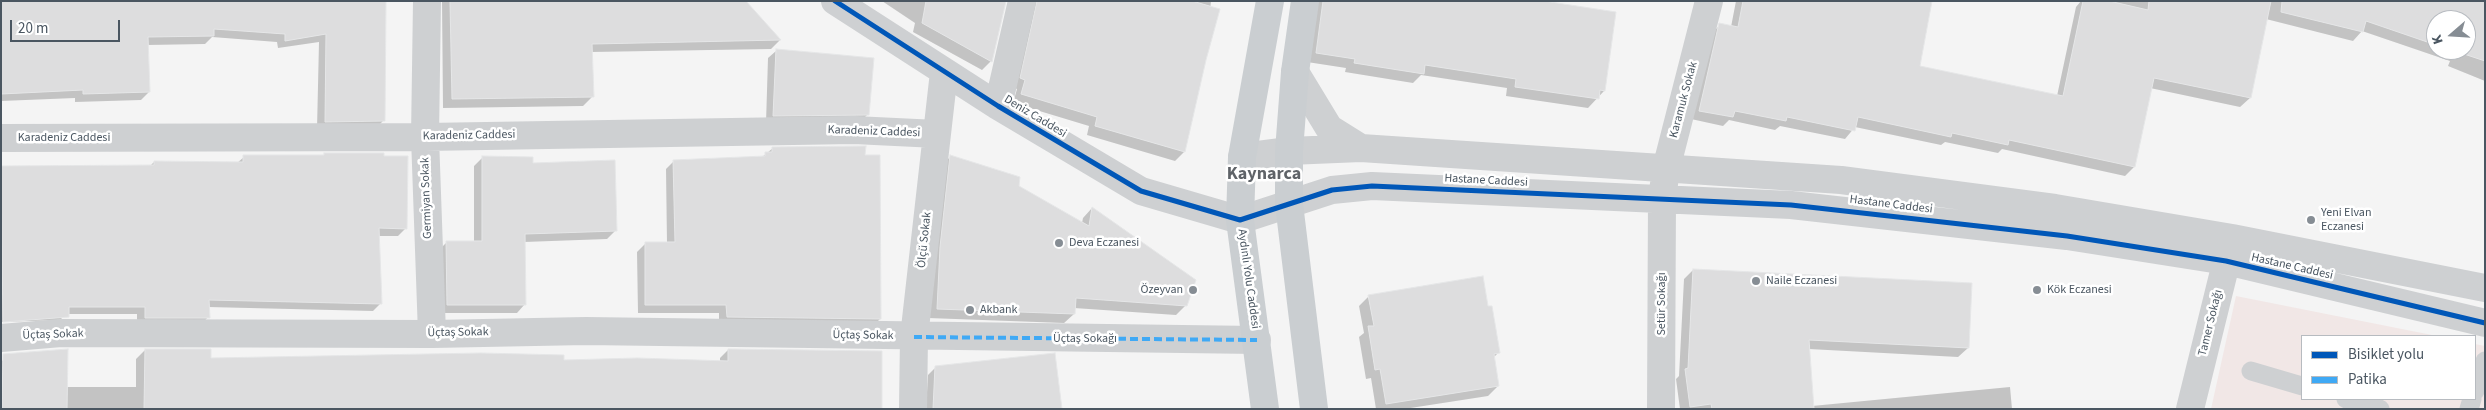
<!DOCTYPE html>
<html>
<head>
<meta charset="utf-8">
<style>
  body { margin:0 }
  #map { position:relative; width:2486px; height:410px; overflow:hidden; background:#f4f4f4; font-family:"Source Sans 3",sans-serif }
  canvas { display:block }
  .frame { position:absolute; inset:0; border:2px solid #4a5661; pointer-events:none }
  .legend { position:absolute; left:2301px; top:335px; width:175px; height:65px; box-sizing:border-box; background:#fff; border:1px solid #b7bbc0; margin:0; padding:6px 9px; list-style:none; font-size:15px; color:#4a5661 }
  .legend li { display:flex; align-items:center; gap:10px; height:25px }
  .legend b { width:25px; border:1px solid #b7bbc0 }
  .north { position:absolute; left:2426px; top:10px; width:50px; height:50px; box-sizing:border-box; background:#fff; border:1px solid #b7bbc0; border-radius:50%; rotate:251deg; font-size:14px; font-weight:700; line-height:20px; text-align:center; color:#4a5661 }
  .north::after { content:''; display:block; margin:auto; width:18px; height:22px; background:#868d94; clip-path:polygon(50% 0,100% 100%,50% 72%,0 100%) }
  .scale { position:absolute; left:10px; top:20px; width:110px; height:22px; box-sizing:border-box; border:2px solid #4a5661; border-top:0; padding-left:6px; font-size:15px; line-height:18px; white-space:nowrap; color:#4a5661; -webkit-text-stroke:4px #fff; paint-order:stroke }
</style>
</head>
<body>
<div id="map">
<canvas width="2486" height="410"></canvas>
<div class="frame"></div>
<ul class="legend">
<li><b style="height:6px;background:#0057b8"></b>Bisiklet yolu</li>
<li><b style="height:6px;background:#3fa9f5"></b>Patika</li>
</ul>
<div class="north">K</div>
<div class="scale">20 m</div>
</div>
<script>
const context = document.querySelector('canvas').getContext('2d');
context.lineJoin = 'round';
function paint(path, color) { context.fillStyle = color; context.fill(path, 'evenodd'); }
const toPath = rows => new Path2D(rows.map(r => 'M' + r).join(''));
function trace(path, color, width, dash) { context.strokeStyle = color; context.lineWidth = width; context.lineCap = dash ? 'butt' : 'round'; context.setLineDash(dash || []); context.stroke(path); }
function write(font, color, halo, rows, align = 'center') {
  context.font = font + ' "Source Sans 3",sans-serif'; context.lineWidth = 5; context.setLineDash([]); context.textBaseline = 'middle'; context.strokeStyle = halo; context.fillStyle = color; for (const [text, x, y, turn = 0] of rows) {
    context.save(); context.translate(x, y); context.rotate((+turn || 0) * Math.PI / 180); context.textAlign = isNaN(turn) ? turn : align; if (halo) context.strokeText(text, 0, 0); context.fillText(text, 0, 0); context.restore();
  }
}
paint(toPath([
  [2236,296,2437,336,2302,336,2302,399,2475,399,2475,344,2485,346,2485,409,2211,409]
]), '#f1e7e6');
paint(toPath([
  [1,1,384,1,383,121,375,129,317,129,319,42,278,48,277,42,212,37,205,44,147,45,149,92,141,100,75,102,75,98,1,101],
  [442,1,745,1,780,40,771,49,591,52,592,97,583,106,443,108],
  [882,1,1006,1,991,61,982,70,913,32,915,23],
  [1025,1,1211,1,1205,60,1184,152,1175,161,1087,135,1089,126,1013,103,1017,89,1012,87],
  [1316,1,1529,1,1604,91,1588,108,1506,96,1507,88,1421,75,1413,83,1345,72,1346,68,1307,62],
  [1736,1,1931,1,1919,66,2057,96,2076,7,2081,1,2485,1,2485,81,2448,66,2450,61,2362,31,2353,41,2266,19,2250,98,2240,107,2150,88,2134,167,2125,176,2002,149,1998,153,1945,142,1941,145,1855,127,1845,139,1780,126,1775,130,1729,120,1723,126,1691,119,1711,34,1720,25,1731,27],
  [2436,20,2466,20,2466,50,2436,50],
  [776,51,868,114,860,122,766,123,768,58],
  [773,148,864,156,880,319,872,327,719,325,719,313,638,313,637,252,645,244,667,244,666,169,674,161,762,157],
  [325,154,406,228,398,236,378,236,381,303,373,311,208,307,208,317,201,325,137,325,137,314,66,314,60,320,1,322,1,167,150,166,154,162,237,163,244,157,322,156],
  [951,156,1018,186,1082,223,1083,218,1092,208,1186,305,1176,315,1074,308,1074,314,1064,323,928,318,941,166],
  [483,157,531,164,616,230,607,239,524,242,525,304,517,313,439,313,438,251,446,243,474,242,474,166],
  [1693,270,1968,348,1958,357,1809,349,1812,406,2010,387,2012,409,1680,409,1676,379,1679,376,1684,279],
  [1369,296,1487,308,1499,352,1493,358,1498,386,1488,396,1404,409,1376,409,1371,378,1366,379,1359,337,1364,333,1359,306],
  [145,350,210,359,720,362,720,358,728,350,881,409,1,409,1,361,45,351,66,387,136,387,136,359],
  [936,367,1060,409,926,409,928,375]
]), '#0003');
const building = toPath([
  [1,1,386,1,385,121,325,122,326,34,285,41,285,34,214,29,214,36,148,37,150,92,83,94,83,90,1,94,1,1],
  [450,1,746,1,781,40,592,44,594,97,452,99,450,1],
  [926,1,1006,1,992,62,922,23,926,1],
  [1037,1,1192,1,1220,9,1206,60,1185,152,1095,126,1097,117,1021,94,1025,80,1020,78,1037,1],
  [1323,1,1544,1,1616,12,1605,91,1600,90,1599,99,1515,87,1516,79,1425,65,1424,74,1354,63,1355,59,1316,53,1323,1],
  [1743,1,1932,1,1920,66,2063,96,2083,1,2109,1,2148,10,2149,1,2271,1,2251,98,2154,78,2135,167,2009,140,2008,145,1952,133,1951,137,1858,117,1855,131,1787,117,1786,121,1735,111,1733,117,1699,111,1719,23,1738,27,1743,1],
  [2282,1,2485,1,2485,61,2452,50,2466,50,2466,20,2436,20,2436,45,2366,21,2363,32,2281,12,2282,1],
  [776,49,874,58,869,115,773,116,776,49],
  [866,146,865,155,880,155,881,319,727,317,726,305,645,305,645,242,675,242,673,160,765,156,765,152,772,152,772,147,866,146],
  [324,153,384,153,384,156,408,156,407,229,379,228,382,304,209,300,210,318,145,318,145,307,69,307,69,317,3,322,1,166,154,165,154,161,243,162,243,155,324,155,324,153],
  [950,155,1020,177,1019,186,1089,226,1092,207,1196,280,1187,306,1076,298,1075,314,937,309,940,247,950,155],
  [482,156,533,157,533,163,615,160,617,231,525,234,526,305,447,305,446,241,482,241,482,156],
  [1693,269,1972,283,1969,348,1809,340,1814,409,1712,409,1711,404,1690,407,1685,369,1688,368,1693,269],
  [1483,276,1488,306,1492,306,1500,353,1494,354,1499,386,1386,404,1380,369,1375,370,1368,326,1374,326,1368,295,1483,276],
  [68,349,67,409,2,409,3,354,68,349],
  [145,349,211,349,211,358,481,353,564,355,564,360,637,358,728,361,728,349,882,351,882,409,144,409,145,349],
  [1055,353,1062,409,933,409,935,366,1055,353]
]);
paint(building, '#ddddde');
trace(building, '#e5e6e7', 1);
trace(toPath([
  [2251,371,2302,386],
  [2475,391,2485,361],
  [2346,399,2380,409],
  [2469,409,2472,399]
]), '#ced0d2', 19);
trace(toPath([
  [427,1,425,137,432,334],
  [835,1,998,106,1141,191,1240,220,1332,190,1372,186,1791,205,2067,236,2226,261,2485,323],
  [1295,72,1329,128,1361,148],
  [998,106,1022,1],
  [1,138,425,137,854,130,937,134],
  [1242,157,1289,151,1361,148,1841,180,2055,208,2232,238,2485,288],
  [1,338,61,333,432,334,586,331,1257,340],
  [913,409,914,337,944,72],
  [1661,409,1662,199,1666,169,1709,1],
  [2190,409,2231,243]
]), '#ced0d2', 28);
trace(toPath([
  [1305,1,1295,72,1289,151,1289,204,1314,409],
  [1265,409,1240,220,1242,157,1270,1]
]), '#caced1', 28);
trace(toPath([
  [914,337,1257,340]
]), '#3fa9f5', 4, [8, 4]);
trace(toPath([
  [835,1,998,106,1141,191,1240,220,1332,190,1372,186,1791,205,2067,236,2226,261,2485,323]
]), '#0057b8', 5);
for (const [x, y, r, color] of [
  [2311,220,5,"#868d94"],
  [1059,243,5,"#868d94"],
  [1756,281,5,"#868d94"],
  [1193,290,5,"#868d94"],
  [2037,290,5,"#868d94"],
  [970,310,5,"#868d94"]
]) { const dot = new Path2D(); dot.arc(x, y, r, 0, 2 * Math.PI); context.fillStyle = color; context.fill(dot); trace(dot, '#fff', 2); }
write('12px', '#4a5661', '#fff', [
  ["Karamuk Sokak",1684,100,-75],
  ["Deniz Caddesi",1035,117,31],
  ["Karadeniz Caddesi",874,132,2],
  ["Karadeniz Caddesi",469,136,-1],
  ["Karadeniz Caddesi",64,138],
  ["Hastane Caddesi",1486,181,3],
  ["Germiyan Sokak",427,198,-92],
  ["Hastane Caddesi",1891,205,7],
  ["Ölçü Sokak",925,240,-84],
  ["Hastane Caddesi",2292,267,13],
  ["Aydınlı Yolu Caddesi",1248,279,82],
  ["Setür Sokağı",1662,304,-90],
  ["Tamer Sokağı",2211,323,-76],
  ["Üçtaş Sokak",458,333,-1],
  ["Üçtaş Sokak",53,335,-2],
  ["Üçtaş Sokak",863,336,1],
  ["Üçtaş Sokağı",1085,339]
]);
write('12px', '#4a5661', '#fff', [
  ["Yeni Elvan",2321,213],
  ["Eczanesi",2321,227],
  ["Deva Eczanesi",1069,243],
  ["Naile Eczanesi",1766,281],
  ["Özeyvan",1183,290,"right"],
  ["Kök Eczanesi",2047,290],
  ["Akbank",980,310]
], 'left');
write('bold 18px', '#5f6368', '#fff', [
  ["Kaynarca",1264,175]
]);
</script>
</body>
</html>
